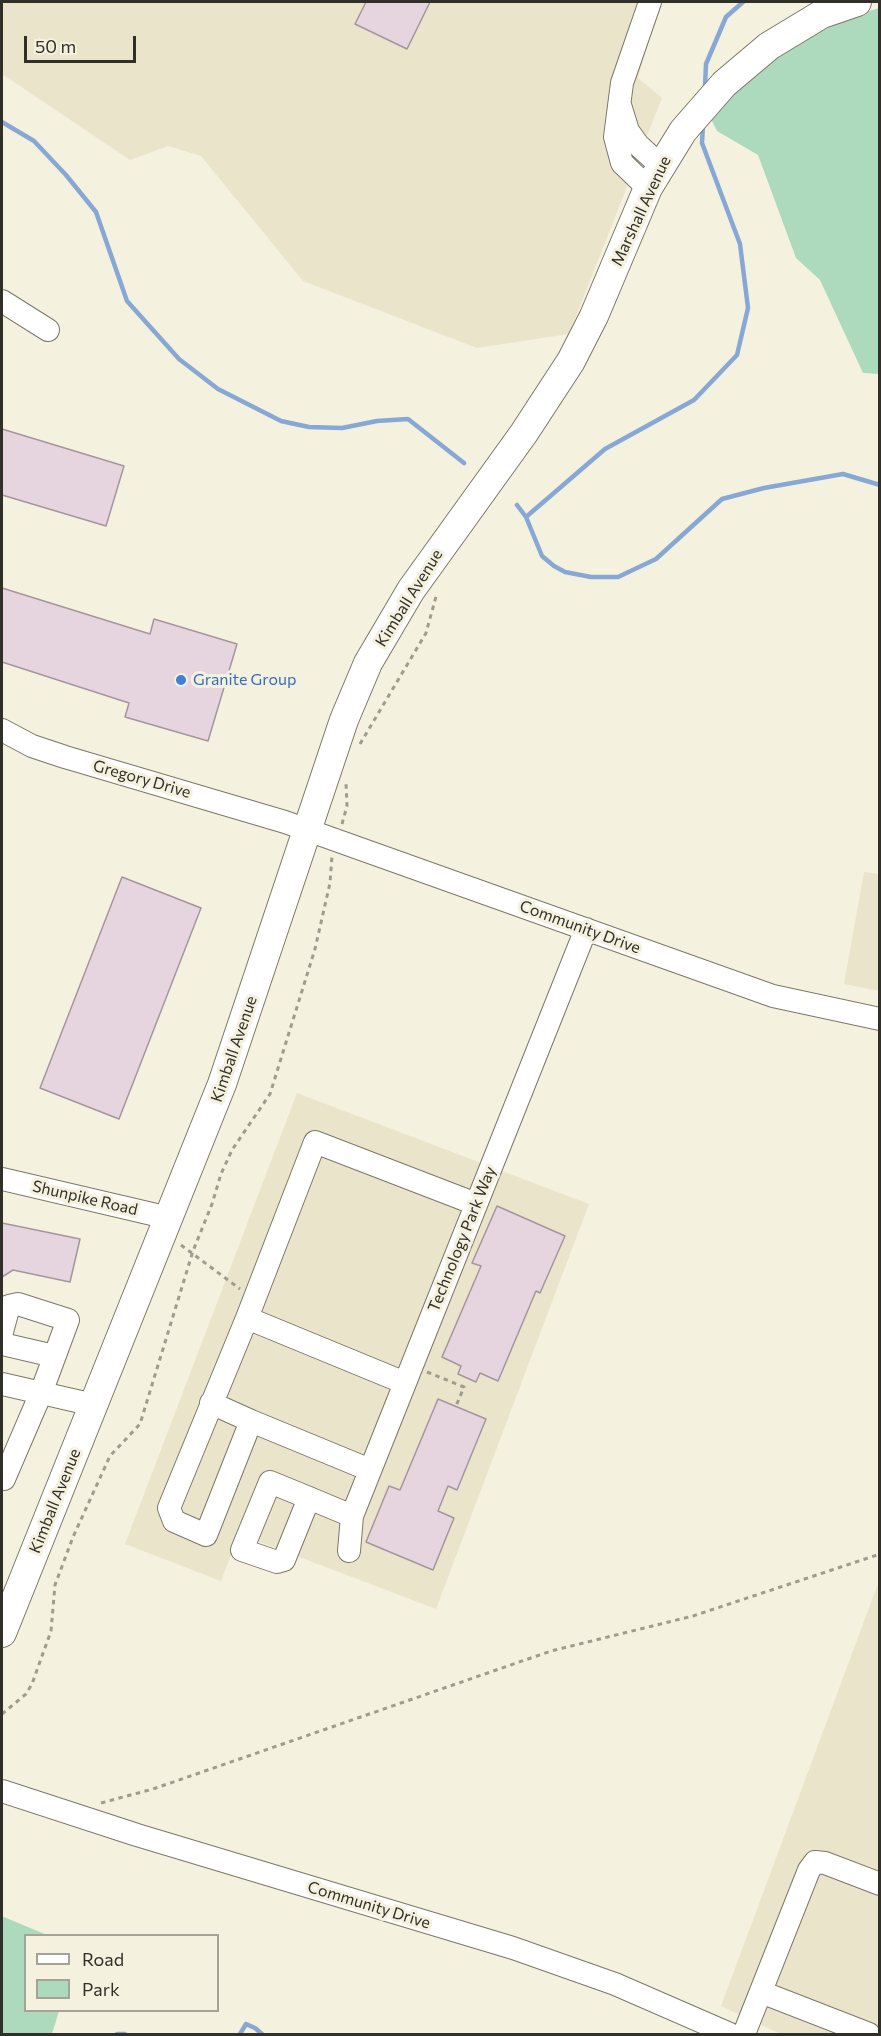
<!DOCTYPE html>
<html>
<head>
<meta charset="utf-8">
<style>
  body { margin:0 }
  #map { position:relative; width:881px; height:2036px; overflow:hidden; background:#f5f1df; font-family:Commissioner,sans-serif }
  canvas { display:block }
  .frame { position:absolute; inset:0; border:3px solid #302f28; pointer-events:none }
  .legend { position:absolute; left:24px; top:1934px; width:195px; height:78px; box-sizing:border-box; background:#f5f1df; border:2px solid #a6a396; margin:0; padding:8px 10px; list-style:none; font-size:18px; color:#302f28 }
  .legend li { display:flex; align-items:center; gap:12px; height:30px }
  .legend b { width:30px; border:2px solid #a6a396 }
  .scale { position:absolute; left:24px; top:36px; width:112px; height:27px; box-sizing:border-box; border:3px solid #302f28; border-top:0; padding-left:8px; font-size:18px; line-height:21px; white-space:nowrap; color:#302f28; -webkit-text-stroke:4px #f5f1df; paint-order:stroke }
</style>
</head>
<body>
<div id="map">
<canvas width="881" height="2036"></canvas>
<div class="frame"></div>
<ul class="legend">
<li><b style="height:8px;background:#fff"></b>Road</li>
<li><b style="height:16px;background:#addabd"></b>Park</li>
</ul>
<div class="scale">50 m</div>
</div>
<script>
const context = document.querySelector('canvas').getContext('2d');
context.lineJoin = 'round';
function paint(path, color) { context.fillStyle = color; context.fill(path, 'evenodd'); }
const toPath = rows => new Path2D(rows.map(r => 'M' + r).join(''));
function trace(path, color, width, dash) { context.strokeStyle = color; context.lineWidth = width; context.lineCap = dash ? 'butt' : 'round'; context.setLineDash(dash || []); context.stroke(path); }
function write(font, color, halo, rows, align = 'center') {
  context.font = font + ' Commissioner,sans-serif'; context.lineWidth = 6; context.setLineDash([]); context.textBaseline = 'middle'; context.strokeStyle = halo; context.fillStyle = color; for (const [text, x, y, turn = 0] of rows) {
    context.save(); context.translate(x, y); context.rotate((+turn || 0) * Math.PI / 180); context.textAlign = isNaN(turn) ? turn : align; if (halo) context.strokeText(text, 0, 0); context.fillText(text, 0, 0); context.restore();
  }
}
paint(toPath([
  [2,2,660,2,638,78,662,98,569,334,477,348,303,281,201,156,168,146,130,160,2,74],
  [864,872,879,874,879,991,844,984],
  [297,1093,589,1204,436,1609,239,1534,221,1581,125,1544],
  [879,1581,879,2034,781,2034,721,2006]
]), '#eae4cb');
paint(toPath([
  [879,8,879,374,863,373,820,280,796,258,758,155,717,131,710,117,758,70,804,39,857,15],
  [4,1917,47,1935,26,1936,26,2010,59,2011,52,2034,2,2034,2,1918]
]), '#addabd');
trace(toPath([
  [705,87,706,64,726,17,743,2],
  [2,122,34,141,66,175,96,212,127,301,179,359,218,389,281,421,309,427,342,428,377,421,408,419,464,463],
  [517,505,526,517,542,556,554,566,565,572,591,577,618,577,656,559,722,499,764,488,843,474,880,485],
  [526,517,605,449,694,400,737,355,748,308,740,244,702,143,703,125],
  [117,2034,125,2034],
  [240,2034,246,2024,255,2028,262,2034]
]), '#87a7d5', 4.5);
const building = toPath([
  [366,2,430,2,407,49,355,24,366,2],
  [2,429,124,466,106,526,2,495,2,429],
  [2,588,150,634,154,619,237,644,208,741,125,717,129,703,2,662,2,588],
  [122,877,201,908,119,1119,40,1088,122,877],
  [497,1206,565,1236,540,1293,536,1291,498,1381,480,1373,476,1382,458,1374,461,1366,442,1357,481,1266,472,1263,497,1206],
  [2,1223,80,1239,70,1282,13,1270,2,1277,2,1223],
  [438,1399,486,1419,457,1490,448,1486,438,1511,454,1518,433,1570,366,1542,389,1486,400,1490,438,1399]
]);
paint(building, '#e6d5df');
trace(building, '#a5959f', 1.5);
const minor = toPath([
  [620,105,628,131,638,145,660,165],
  [648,188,622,163,615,137,622,83,650,2],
  [2,301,48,330],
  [2,730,32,746,65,757,285,822,773,996,880,1019],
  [2,1179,169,1218],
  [247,1318,315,1142,476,1204],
  [2,1332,9,1306,18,1304,68,1320,41,1393,4,1479,2,1479],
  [2,1344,54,1356],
  [2,1384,94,1405],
  [211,1403,251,1421],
  [370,1470,251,1421,206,1535,174,1521,169,1508,247,1318,405,1383],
  [309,1498,284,1560,277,1562,242,1550,270,1482,309,1498,352,1516],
  [349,1551,352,1516,586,929],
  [2,1791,137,1835,513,1948,615,1984,730,2034],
  [761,1992,869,2034],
  [744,2034,809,1870,815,1862,825,1863,880,1884]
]);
const major = toPath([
  [2,1633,222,1084,344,720,368,663,411,590,524,433,571,361,594,316,648,188,683,131,724,84,769,46,822,14,857,2]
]);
trace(minor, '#7b7868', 24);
trace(major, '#7b7868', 30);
trace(toPath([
  [360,744,426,633,437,593],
  [342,824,347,806,346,783],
  [181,1245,240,1289],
  [427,1372,464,1387,456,1406],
  [2,1714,26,1694,32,1684,51,1631,55,1585,73,1537,110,1456,140,1424,193,1251,212,1204,221,1174,232,1150,270,1094,315,949,330,883,332,856],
  [101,1803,153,1789,551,1651,693,1616,880,1554]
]), '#9f9c8f', 3, [4.5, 4.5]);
trace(minor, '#fff', 22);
trace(major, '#fff', 28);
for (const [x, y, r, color] of [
  [181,680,6,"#3f7fe0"]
]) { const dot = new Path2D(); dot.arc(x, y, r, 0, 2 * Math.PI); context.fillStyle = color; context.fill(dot); trace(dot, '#f5f1df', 2); }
write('16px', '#302f28', '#f5f1df', [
  ["Marshall Avenue",641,211,-65],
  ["Kimball Avenue",409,598,-58],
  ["Gregory Drive",142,779,16],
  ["Community Drive",580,927,20],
  ["Kimball Avenue",234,1049,-71],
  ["Shunpike Road",85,1198,13],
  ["Technology Park Way",462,1239,-68],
  ["Kimball Avenue",55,1501,-68],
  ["Community Drive",369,1905,17]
]);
write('16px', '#366cbe', '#f5f1df', [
  ["Granite Group",193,680]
], 'left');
</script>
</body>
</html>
